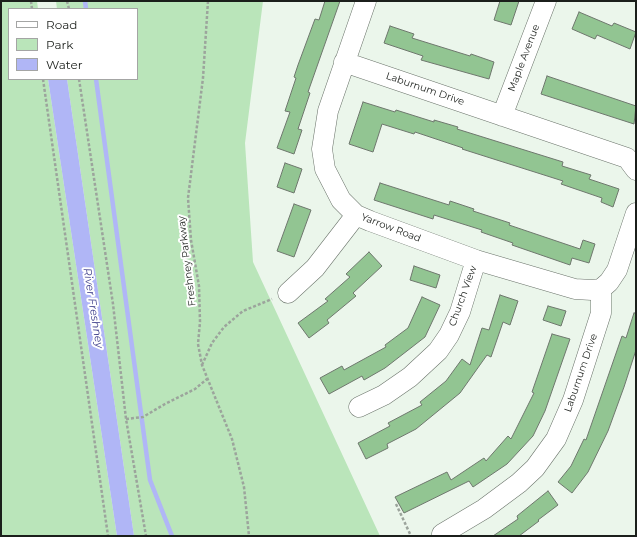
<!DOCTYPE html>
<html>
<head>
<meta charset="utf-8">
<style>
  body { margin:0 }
  #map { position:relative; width:637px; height:537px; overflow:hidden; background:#ebf6eb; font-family:Montserrat,sans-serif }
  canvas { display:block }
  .frame { position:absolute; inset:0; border:2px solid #1b1f1b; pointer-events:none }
  .legend { position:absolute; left:8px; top:8px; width:130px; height:72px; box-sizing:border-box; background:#fff; border:1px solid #a4a5a4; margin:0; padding:5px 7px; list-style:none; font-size:12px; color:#1b1f1b }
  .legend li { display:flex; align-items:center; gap:8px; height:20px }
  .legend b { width:20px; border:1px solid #a4a5a4 }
</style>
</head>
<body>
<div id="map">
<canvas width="637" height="537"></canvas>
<div class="frame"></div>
<ul class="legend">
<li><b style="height:5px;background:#fff"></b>Road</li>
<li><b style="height:11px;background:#bae5ba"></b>Park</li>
<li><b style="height:11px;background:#b0b6f6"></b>Water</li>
</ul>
</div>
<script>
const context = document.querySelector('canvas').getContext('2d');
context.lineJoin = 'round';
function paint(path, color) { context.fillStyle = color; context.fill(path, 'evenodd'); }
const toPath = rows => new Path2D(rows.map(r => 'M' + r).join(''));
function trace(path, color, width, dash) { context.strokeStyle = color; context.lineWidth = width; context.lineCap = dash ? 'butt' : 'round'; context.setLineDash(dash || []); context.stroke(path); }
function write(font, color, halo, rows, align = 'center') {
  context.font = font + ' Montserrat,sans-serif'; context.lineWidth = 4; context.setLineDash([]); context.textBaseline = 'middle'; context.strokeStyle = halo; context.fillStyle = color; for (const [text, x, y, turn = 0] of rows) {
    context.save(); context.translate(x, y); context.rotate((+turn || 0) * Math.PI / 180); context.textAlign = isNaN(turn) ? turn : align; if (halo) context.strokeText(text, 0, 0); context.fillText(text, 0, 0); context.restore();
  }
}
paint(toPath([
  [1,1,37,1,38,9,9,9,9,79,48,79,117,536,1,536],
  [56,1,263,1,245,143,253,262,380,536,134,536,67,79,137,79,137,9,57,9]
]), '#bae5ba');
paint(toPath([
  [48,79,67,79,134,536,117,536]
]), '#b0b6f6');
trace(toPath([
  [85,1,86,9],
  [96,79,150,480,172,536]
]), '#b0b6f6', 4.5);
const building = toPath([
  [325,1,340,1,308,92,310,93,298,129,302,130,294,154,277,148,290,112,285,111,296,78,294,77,298,65,315,19,319,20,325,1],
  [500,1,519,1,511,25,494,20,500,1],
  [579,12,612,26,614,23,636,32,630,49,597,35,595,39,572,29,579,12],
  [390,26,414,34,412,38,470,56,471,54,494,62,489,79,421,60,423,56,384,43,390,26],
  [547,76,636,106,634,124,541,94,547,76],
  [363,102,395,112,396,110,434,122,434,120,458,127,457,129,563,162,562,166,591,175,589,179,619,189,613,207,601,202,602,198,561,184,563,181,462,149,463,148,415,132,414,134,382,124,373,152,349,144,363,102],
  [285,163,302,169,294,193,277,187,285,163],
  [380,183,449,205,450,201,474,209,473,211,510,223,509,225,580,249,583,240,595,244,589,263,572,258,570,265,512,245,513,243,481,232,482,230,434,215,433,219,374,200,380,183],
  [294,204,311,210,294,257,277,251,294,204],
  [369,252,382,266,353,293,356,296,327,320,329,323,309,338,298,323,328,301,325,299,350,277,346,274,369,252],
  [414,266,440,275,436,288,410,280,414,266],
  [500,295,518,301,510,325,503,322,491,357,487,355,460,393,416,429,387,444,388,448,366,459,358,443,390,426,388,423,422,405,420,402,446,381,462,359,470,365,482,328,489,330,500,295],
  [422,297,440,305,425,337,385,368,364,380,362,376,329,394,320,378,342,366,344,370,386,347,385,345,408,328,422,297],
  [548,306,566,311,561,326,543,320,548,306],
  [634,313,636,313,636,350,624,387,608,431,588,472,572,493,558,482,571,466,584,439,586,440,622,336,626,338,634,313],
  [552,334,570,339,545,411,533,436,507,464,473,487,469,481,404,513,395,497,447,472,451,480,484,458,486,461,508,436,511,439,534,393,532,392,552,334],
  [548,491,558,505,538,520,539,521,519,536,493,536,518,519,517,516,548,491]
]);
paint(building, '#92c592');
trace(building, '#6e776d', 1);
const minor = toPath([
  [366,1,328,111,322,149,325,169,341,200,356,215,370,221,476,260,575,289,592,290,601,289],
  [344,62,627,158,636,170],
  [502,116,546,1],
  [288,293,315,268,356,215],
  [359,407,384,395,410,377,438,351,449,335,460,312,476,260],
  [442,534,484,509,519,483,535,468,556,439,573,400,601,313,601,289,609,282,617,270,636,213]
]);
trace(minor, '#6b746b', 21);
trace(toPath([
  [31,1,32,9],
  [67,1,69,9],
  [208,1,203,78,188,198,191,240,199,286,200,322,198,344,202,365,232,439,244,487,249,536],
  [43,79,108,536],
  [79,79,113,304,126,419,146,536],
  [202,365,212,343,224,327,243,311,272,299],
  [126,419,143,417,165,404,195,389,207,379],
  [396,504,411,536]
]), '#9ca49c', 2.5, [3, 2]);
trace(minor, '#fff', 20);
write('10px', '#1b1f1b', '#fff', [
  ["Maple Avenue",524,58,-69],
  ["Laburnum Drive",425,89,19],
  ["Yarrow Road",391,228,21],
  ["Freshney Parkway",187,261,-97],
  ["Church View",463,296,-70],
  ["Laburnum Drive",581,373,-71]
]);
write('italic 11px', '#43438d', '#fff', [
  ["River Freshney",93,308,81]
]);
</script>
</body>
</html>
